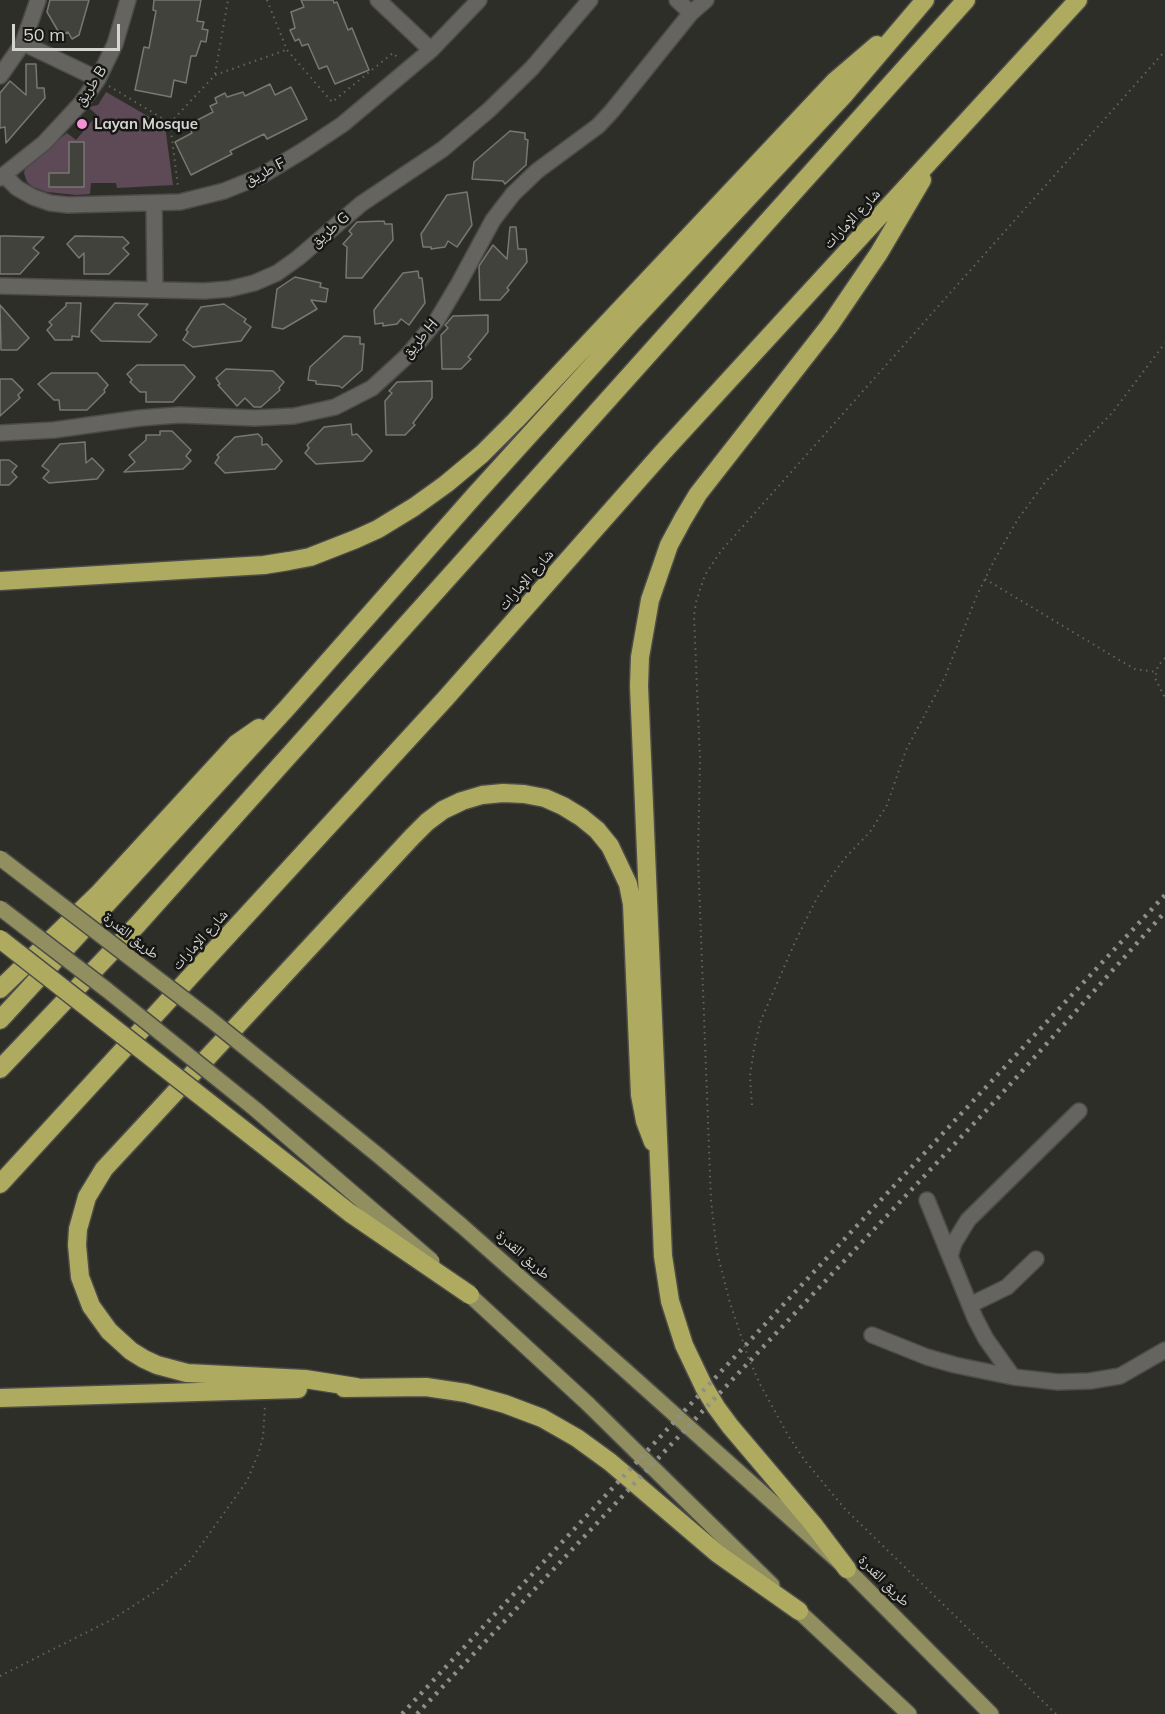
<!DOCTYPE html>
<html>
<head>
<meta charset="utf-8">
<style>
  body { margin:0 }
  #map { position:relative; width:1165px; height:1714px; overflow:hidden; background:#2e2e29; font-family:Mulish,sans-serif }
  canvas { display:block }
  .scale { position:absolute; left:12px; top:24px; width:108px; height:27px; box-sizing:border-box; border:3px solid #d4d4d1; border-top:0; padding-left:8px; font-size:18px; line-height:21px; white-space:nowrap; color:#d4d4d1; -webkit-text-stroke:4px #161614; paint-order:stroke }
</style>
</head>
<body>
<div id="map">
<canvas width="1165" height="1714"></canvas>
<div class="scale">50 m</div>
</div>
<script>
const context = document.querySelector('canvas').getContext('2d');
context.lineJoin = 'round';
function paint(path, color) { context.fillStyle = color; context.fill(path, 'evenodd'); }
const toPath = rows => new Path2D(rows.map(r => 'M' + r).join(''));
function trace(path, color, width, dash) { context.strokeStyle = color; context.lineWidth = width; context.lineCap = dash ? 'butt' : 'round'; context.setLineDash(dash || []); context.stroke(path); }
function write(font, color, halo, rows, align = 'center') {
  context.font = font + ' Mulish,"Noto Naskh Arabic",sans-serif'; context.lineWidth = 5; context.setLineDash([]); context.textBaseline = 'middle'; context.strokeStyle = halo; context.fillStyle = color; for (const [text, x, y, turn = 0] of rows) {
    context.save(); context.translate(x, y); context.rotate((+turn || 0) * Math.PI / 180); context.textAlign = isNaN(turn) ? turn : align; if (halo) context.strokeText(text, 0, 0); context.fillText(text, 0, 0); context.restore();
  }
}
paint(toPath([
  [106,92,165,126,173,185,117,188,116,183,91,183,90,194,76,195,47,192,33,187,27,182,24,173,26,166,67,133,76,140,97,115,88,107,98,105]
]), '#5e4956');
const building = toPath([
  [50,0,89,0,79,35,72,39,68,32,61,36,47,12,50,0],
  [154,0,201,0,197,21,204,22,202,29,208,30,206,42,201,41,196,56,191,56,186,83,174,80,171,97,135,90,144,47,149,48,156,11,153,10,154,0],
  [301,0,333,0,334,3,337,2,348,30,352,28,369,70,335,84,327,66,319,69,308,44,302,46,299,39,295,41,290,30,295,28,291,12,304,7,301,0],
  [26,64,36,64,37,88,44,88,45,98,6,143,5,127,0,128,0,93,10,81,26,95,26,64],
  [270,84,275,95,291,87,307,119,267,139,264,134,230,151,232,154,191,175,175,142,192,133,188,125,213,112,210,106,217,103,215,98,225,93,227,97,243,92,245,96,270,84],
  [510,131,525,133,525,139,528,140,526,165,505,184,503,181,472,179,474,162,510,131],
  [69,142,84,142,84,187,49,187,49,173,69,173,69,142],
  [467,192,472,225,457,247,448,241,445,247,431,249,431,247,423,247,421,234,447,195,467,192],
  [384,221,385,224,392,224,393,240,362,278,346,278,347,247,343,244,352,234,349,231,357,222,384,221],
  [510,227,516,227,518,249,526,249,527,262,507,288,509,290,500,300,480,300,479,266,493,245,507,259,510,227],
  [0,236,6,236,44,237,33,248,39,253,20,274,0,274,0,236],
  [75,236,123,237,129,243,123,248,129,254,109,274,84,274,84,253,79,258,67,244,75,236],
  [418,271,419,278,422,278,425,303,409,325,401,319,397,324,383,326,383,323,375,324,374,310,403,273,418,271],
  [295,277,321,283,320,287,328,289,326,302,311,300,317,309,283,329,272,327,277,289,295,277],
  [66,303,81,303,79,337,72,336,72,340,55,340,47,330,52,325,49,322,66,306,66,303],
  [115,303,148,304,138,315,157,335,150,342,101,341,91,331,115,303],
  [224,304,246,319,244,322,251,327,241,341,193,347,183,340,188,332,186,330,201,307,224,304],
  [0,305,29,338,17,350,1,350,0,305],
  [488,315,488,332,468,357,471,359,461,369,442,369,441,335,448,328,445,325,447,323,453,316,488,315],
  [344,336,360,337,360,344,364,344,362,370,342,388,339,386,316,384,316,381,308,380,310,367,344,336],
  [137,365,184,365,195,377,173,402,146,402,146,392,140,392,130,382,132,380,127,374,137,365],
  [226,369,273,371,284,382,279,388,280,390,261,407,254,407,245,398,237,406,218,385,220,384,216,378,226,369],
  [51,373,97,373,108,385,104,390,105,392,87,410,60,410,59,400,54,400,38,384,51,373],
  [0,379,12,379,23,390,18,395,20,398,0,416,0,379],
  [432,381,432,398,413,423,415,425,405,435,386,435,385,401,392,393,389,391,397,382,432,381],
  [351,424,352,435,357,434,372,451,363,461,316,464,305,453,309,448,307,445,324,427,351,424],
  [160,431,172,431,191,450,186,456,191,461,183,469,124,472,135,462,129,455,146,440,146,435,160,435,160,431],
  [258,434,262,438,262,445,267,444,282,461,275,469,225,473,215,463,219,457,217,455,235,437,258,434],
  [85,442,86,463,92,458,104,470,97,479,49,483,43,478,49,471,42,466,60,444,85,442],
  [0,460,9,460,17,466,12,472,17,477,9,485,0,485,0,460]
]);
paint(building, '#42423d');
trace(building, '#787873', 1.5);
const minor = toPath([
  [378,0,431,50],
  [677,0,691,13],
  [23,43,98,79],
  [0,76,23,43,38,0],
  [4,175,17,188,33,197,50,203,68,205,180,202,224,191,261,176,304,150,343,124,431,50,479,0],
  [0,178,44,143,82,102,98,79,115,44,128,0],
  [154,204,155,290],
  [0,286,204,291,229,289,254,283,277,273,298,258,361,204,443,149,489,110,532,68,590,0],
  [0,433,54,430,140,418,179,415,255,418,294,416,335,407,372,388,407,356,437,320,459,283,493,220,513,194,537,171,598,126,612,111,691,13,706,0],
  [927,1200,975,1318,986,1339,1013,1377],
  [950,1256,954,1243,968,1220,1079,1111],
  [970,1305,1007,1287,1036,1259],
  [872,1335,927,1357,955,1365,1013,1377,1058,1382,1090,1381,1120,1376,1165,1350]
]);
const major = toPath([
  [625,1370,847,1569,991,1714],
  [588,1404,772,1585],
  [791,1604,909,1714]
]);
const highway = toPath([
  [0,581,264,565,289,561,310,557,356,539,378,529,414,507,446,484,482,454,516,420,835,81,877,45],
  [0,989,98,894,236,744,259,728],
  [0,1020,287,708,475,495,629,325,845,94,925,0],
  [0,1069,138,924,966,0],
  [0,1184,445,699,663,452,1078,0],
  [356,1387,305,1379,187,1373,157,1365,144,1359,131,1351,109,1331,91,1306,80,1277,77,1245,78,1229,87,1197,104,1169,412,837,427,822,443,810,462,801,482,795,503,793,524,794,545,798,563,806,581,817,597,830,610,846,628,884,632,904,640,1095,645,1121,653,1142],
  [344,1388,426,1387,466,1393,505,1404,542,1418,577,1438,610,1462,718,1554,799,1611],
  [0,1398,298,1389],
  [847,1569,813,1524,730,1426,716,1407,704,1387,684,1345,670,1301,663,1256,639,686,640,657,650,600,669,545,683,519,698,494,830,325,879,253,922,180]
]);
trace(minor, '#4b4b47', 18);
trace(major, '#4b4b47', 18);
trace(highway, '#4b4b47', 21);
trace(toPath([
  [267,0,287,50,332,102,393,53,399,59],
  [215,74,228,0],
  [109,86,170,123,178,187],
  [170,123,215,75,286,50],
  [985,579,1126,664,1135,669,1156,672],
  [1165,658,1158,666,1155,678,1165,698],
  [752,1105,750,1076,754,1048,761,1020,795,942,817,898,830,878,845,858,870,832,887,805,906,750,945,677,977,595,995,559,1018,519,1046,481,1112,413,1165,343],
  [0,1676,113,1619,153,1593,189,1562,247,1481,259,1452,263,1437,265,1405],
  [1056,1714,845,1509,806,1462,789,1437,760,1384,748,1357,730,1303,717,1252,711,1201,698,857,700,760,694,616,696,602,705,575,721,551,1165,51]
]), '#64645f', 2, [1.5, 4.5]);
trace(minor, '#656460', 15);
trace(major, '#918e60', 15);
trace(highway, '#aeaa60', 18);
trace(toPath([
  [402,1714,1165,895],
  [417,1714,997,1099,1165,912]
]), '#8e8e8a', 4.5, [3, 6]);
const majorBridge = toPath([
  [0,858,210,1019,379,1156,462,1226,625,1370],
  [0,908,107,990,255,1109,432,1261],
  [461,1287,588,1404]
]);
const highwayBridge = toPath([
  [0,939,350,1213,470,1295]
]);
trace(majorBridge, '#4b4b47', 18, []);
trace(highwayBridge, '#4b4b47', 21, []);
trace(majorBridge, '#918e60', 15);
trace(highwayBridge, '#aeaa60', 18);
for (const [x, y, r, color] of [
  [82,124,6,"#f491d4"]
]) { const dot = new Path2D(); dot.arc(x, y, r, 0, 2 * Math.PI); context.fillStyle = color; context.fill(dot); trace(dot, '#161614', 2); }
write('15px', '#d4d4d1', '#161614', [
  ["طريق B",91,86,-57],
  ["طريق F",265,172,-27],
  ["شارع الإمارات",852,219,-47],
  ["طريق G",330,230,-41],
  ["طريق H",420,339,-50],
  ["شارع الإمارات",526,580,-49],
  ["طريق القدرة",131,936,38],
  ["شارع الإمارات",200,940,-48],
  ["طريق القدرة",523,1255,41],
  ["طريق القدرة",884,1581,45]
]);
write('bold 15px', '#d4d4d1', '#161614', [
  ["Layan Mosque",94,124]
], 'left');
</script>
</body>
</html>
